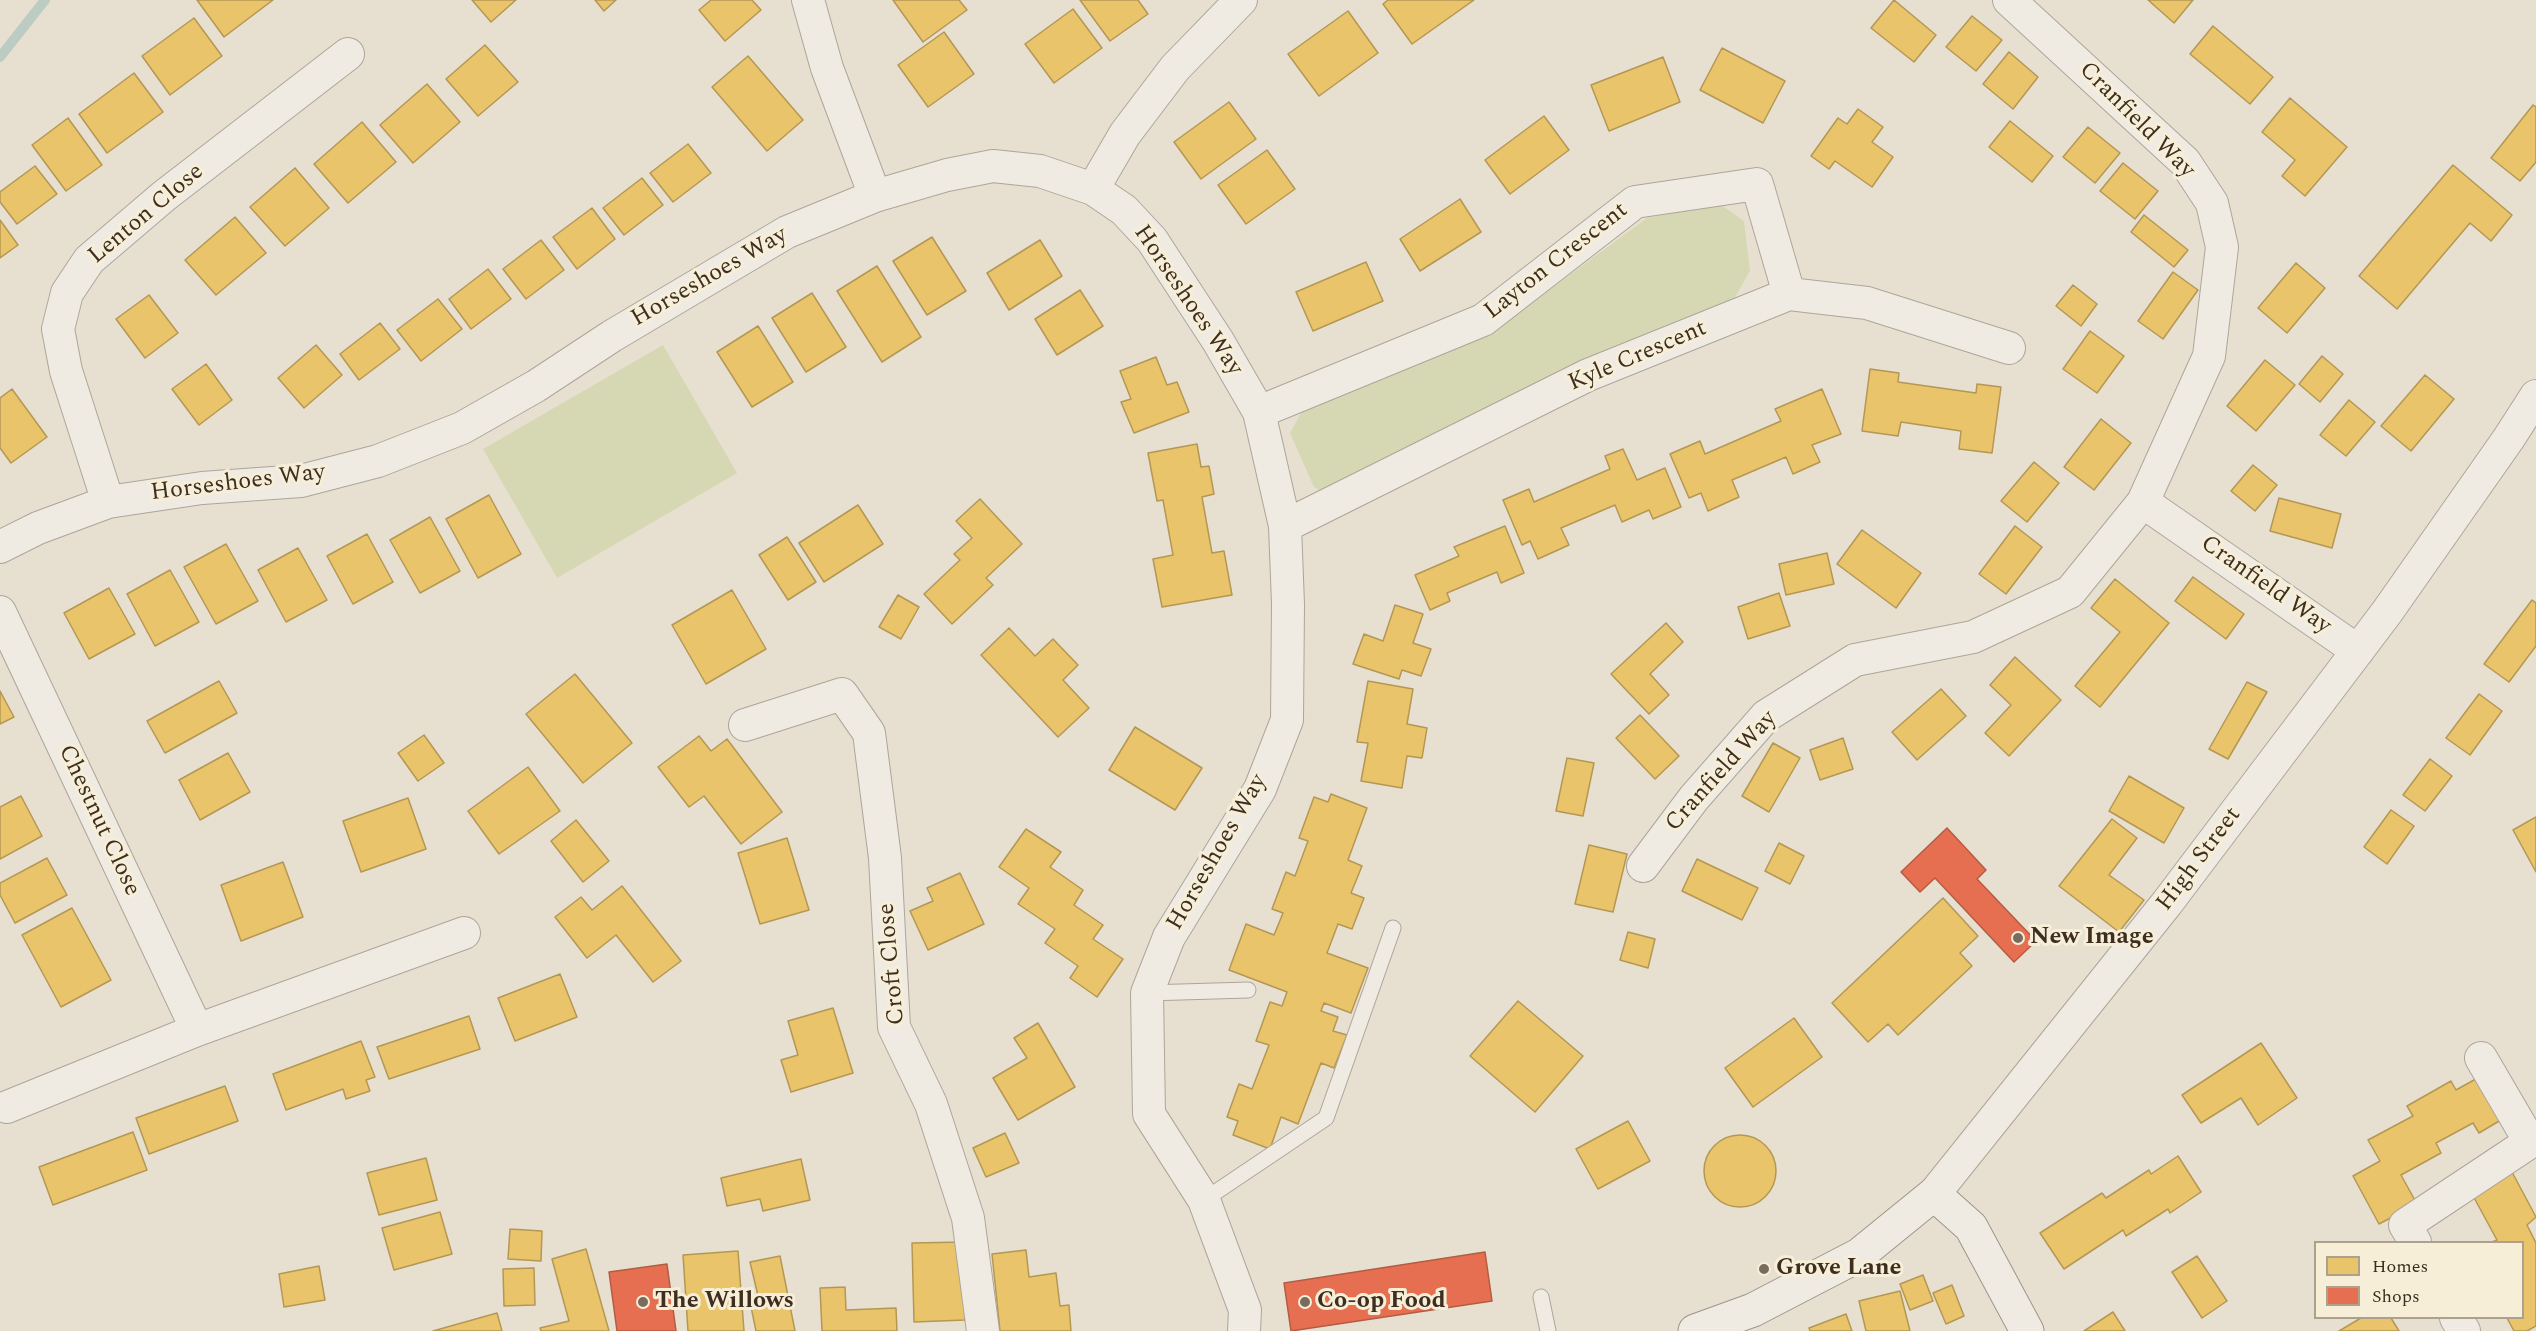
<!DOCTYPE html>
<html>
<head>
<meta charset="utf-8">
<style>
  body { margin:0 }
  #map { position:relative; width:2536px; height:1331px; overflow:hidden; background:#e7e0d1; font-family:Spectral,serif }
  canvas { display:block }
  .legend { position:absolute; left:2314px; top:1241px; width:210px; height:78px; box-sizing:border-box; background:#f7eed8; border:2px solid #ada18e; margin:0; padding:8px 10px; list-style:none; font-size:18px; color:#3d2e20 }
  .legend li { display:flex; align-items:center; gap:12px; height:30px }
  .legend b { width:30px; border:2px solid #ada18e }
</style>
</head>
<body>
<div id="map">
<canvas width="2536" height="1331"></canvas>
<ul class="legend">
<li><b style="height:16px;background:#e9c46a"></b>Homes</li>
<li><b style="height:16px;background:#e76f51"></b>Shops</li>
</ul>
</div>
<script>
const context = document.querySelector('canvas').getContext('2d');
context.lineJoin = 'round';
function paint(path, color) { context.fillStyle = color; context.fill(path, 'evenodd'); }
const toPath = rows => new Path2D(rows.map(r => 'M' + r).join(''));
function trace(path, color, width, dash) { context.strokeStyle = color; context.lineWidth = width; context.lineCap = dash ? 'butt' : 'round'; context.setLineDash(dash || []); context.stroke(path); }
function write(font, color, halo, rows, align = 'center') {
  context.font = font + ' Spectral,serif'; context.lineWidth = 6; context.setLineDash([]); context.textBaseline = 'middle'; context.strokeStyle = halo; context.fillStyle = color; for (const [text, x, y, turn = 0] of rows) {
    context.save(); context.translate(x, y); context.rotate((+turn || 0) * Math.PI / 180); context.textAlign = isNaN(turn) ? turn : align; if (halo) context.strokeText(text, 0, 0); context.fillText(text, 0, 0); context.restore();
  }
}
paint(toPath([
  [1720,204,1744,221,1750,271,1734,299,1328,495,1314,487,1290,433,1303,409,1492,332,1647,218],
  [663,345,737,473,557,578,483,449]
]), '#d6d7b3');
const homes = toPath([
  [197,0,273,0,224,37,197,0],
  [472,0,516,0,491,22,472,0],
  [595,0,616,0,604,11,595,0],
  [711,0,752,0,761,10,725,41,699,10,711,0],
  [893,0,959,0,967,10,923,42,893,0],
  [1080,0,1138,0,1148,14,1110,41,1080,0],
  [1388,0,1474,0,1412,44,1383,4,1388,0],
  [1894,0,1936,35,1914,62,1871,28,1894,0],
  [2148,0,2193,0,2174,23,2148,0],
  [1073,9,1102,48,1054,83,1025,44,1073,9],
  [1348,11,1378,53,1319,96,1288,54,1348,11],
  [1972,16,2002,40,1976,71,1946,47,1972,16],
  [194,18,222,56,170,95,142,56,194,18],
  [2213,26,2273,77,2250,104,2190,54,2213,26],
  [944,32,974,74,928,107,898,65,944,32],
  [485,45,518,82,478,116,446,79,485,45],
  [1722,48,1785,81,1763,123,1700,90,1722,48],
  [2009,52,2038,77,2013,109,1983,84,2009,52],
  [748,56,803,120,767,151,712,87,748,56],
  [1663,57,1680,102,1609,131,1591,85,1663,57],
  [134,73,163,112,107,153,79,114,134,73],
  [427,84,460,122,413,163,380,125,427,84],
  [2290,98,2347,147,2305,196,2282,176,2295,160,2262,132,2290,98],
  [1229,102,1256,139,1201,179,1174,142,1229,102],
  [2533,105,2536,107,2536,162,2520,181,2491,158,2533,105],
  [1858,109,1883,127,1872,142,1893,157,1872,187,1835,161,1829,169,1811,156,1838,118,1847,124,1858,109],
  [1544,116,1569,150,1510,194,1485,160,1544,116],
  [68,118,102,165,66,191,32,145,68,118],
  [2010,121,2053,156,2032,182,1989,147,2010,121],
  [362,122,396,162,348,203,314,164,362,122],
  [2088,127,2120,153,2095,183,2063,157,2088,127],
  [688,144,711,173,673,202,650,173,688,144],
  [1267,150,1295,189,1246,224,1218,185,1267,150],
  [2123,163,2158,191,2135,219,2100,191,2123,163],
  [2453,165,2512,215,2491,241,2470,223,2397,309,2359,276,2453,165],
  [35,166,57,194,17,224,0,202,0,192,35,166],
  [295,168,329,208,285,246,250,207,295,168],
  [642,178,663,205,624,235,603,208,642,178],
  [1460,199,1481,232,1420,271,1400,239,1460,199],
  [592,208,615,239,577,269,553,237,592,208],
  [2144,215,2188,250,2174,267,2131,232,2144,215],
  [235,217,266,253,216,295,185,260,235,217],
  [0,220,18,245,0,258,0,220],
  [932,237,966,291,927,315,893,261,932,237],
  [541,240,564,270,526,299,503,269,541,240],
  [1040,240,1062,276,1009,310,987,273,1040,240],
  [1366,262,1383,301,1313,331,1296,292,1366,262],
  [2296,263,2325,288,2287,333,2258,308,2296,263],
  [877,266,921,337,882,362,837,291,877,266],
  [488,269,511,299,471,329,449,299,488,269],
  [2173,272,2198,290,2163,339,2138,321,2173,272],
  [2073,285,2097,304,2081,326,2056,306,2073,285],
  [1080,290,1103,326,1057,355,1035,319,1080,290],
  [812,293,846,347,806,372,772,318,812,293],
  [149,295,178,333,145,358,116,319,149,295],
  [438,299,462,329,421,361,397,330,438,299],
  [380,323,400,349,359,380,340,354,380,323],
  [758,326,793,382,752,407,717,352,758,326],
  [2090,331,2124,356,2097,393,2063,369,2090,331],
  [316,345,342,375,304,408,278,378,316,345],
  [2322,356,2343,374,2320,402,2299,384,2322,356],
  [1156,357,1167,385,1177,382,1189,412,1134,433,1121,402,1131,399,1120,371,1156,357],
  [2265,360,2295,385,2256,431,2227,406,2265,360],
  [206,364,232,400,199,425,172,389,206,364],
  [1870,369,1899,373,1898,382,1976,393,1977,384,2001,387,1992,453,1959,449,1961,431,1901,422,1898,436,1862,431,1870,369],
  [2425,375,2454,399,2411,451,2381,426,2425,375],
  [12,389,47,437,11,463,0,448,0,398,12,389],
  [1822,389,1841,434,1812,445,1820,462,1793,474,1786,457,1732,480,1739,497,1708,511,1701,493,1689,498,1670,454,1700,441,1705,454,1781,421,1775,409,1822,389],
  [2349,400,2375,422,2346,456,2320,435,2349,400],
  [2101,419,2131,443,2094,490,2064,467,2101,419],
  [1197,444,1201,467,1209,466,1214,494,1202,497,1212,553,1224,551,1232,595,1162,607,1153,559,1173,555,1163,500,1157,501,1148,453,1197,444],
  [1623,449,1637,480,1665,468,1681,507,1653,519,1649,510,1622,522,1615,505,1561,528,1569,545,1538,559,1530,541,1522,545,1503,500,1529,489,1534,502,1610,469,1605,456,1623,449],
  [2034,462,2059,483,2027,522,2001,501,2034,462],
  [2253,465,2277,485,2255,511,2231,491,2253,465],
  [489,495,521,554,478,578,446,519,489,495],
  [2279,498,2341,514,2332,548,2270,531,2279,498],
  [980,499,1022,544,986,578,993,585,952,624,924,594,960,560,954,554,972,538,956,521,980,499],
  [858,505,883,544,824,582,799,543,858,505],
  [430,517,460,571,420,593,390,540,430,517],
  [1505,526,1524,573,1501,583,1497,572,1447,593,1450,601,1430,610,1415,575,1459,556,1454,547,1505,526],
  [2015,526,2042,547,2006,594,1979,574,2015,526],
  [1862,530,1921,573,1896,608,1837,564,1862,530],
  [367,534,393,582,353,604,327,556,367,534],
  [787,537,816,582,788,600,759,555,787,537],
  [226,544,258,601,216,624,184,567,226,544],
  [298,548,327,600,286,622,258,570,298,548],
  [1827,553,1834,584,1786,595,1779,564,1827,553],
  [170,570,199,622,155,646,127,594,170,570],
  [2193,577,2244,614,2226,639,2175,601,2193,577],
  [2115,579,2169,623,2100,707,2075,686,2120,632,2091,608,2115,579],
  [109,588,135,634,89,659,64,613,109,588],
  [732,590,766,649,706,684,672,625,732,590],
  [1779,593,1790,626,1748,639,1738,607,1779,593],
  [898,595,919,607,901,639,879,627,898,595],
  [2532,600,2536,603,2536,646,2509,682,2484,664,2532,600],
  [1395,605,1423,614,1413,643,1431,649,1421,676,1402,670,1399,679,1353,664,1364,634,1383,641,1395,605],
  [1666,623,1683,642,1650,674,1669,695,1649,714,1611,674,1666,623],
  [1009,628,1035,656,1053,639,1078,665,1063,680,1089,708,1058,737,981,655,1009,628],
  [2015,657,2061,700,2009,756,1985,733,2011,705,1990,685,2015,657],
  [575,674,632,743,583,783,526,714,575,674],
  [219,681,237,713,165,753,147,721,219,681],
  [1368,681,1413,689,1407,724,1427,728,1422,758,1407,756,1402,788,1361,781,1368,743,1357,742,1368,681],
  [2247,682,2267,692,2228,759,2209,749,2247,682],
  [1941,689,1966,716,1917,760,1892,732,1941,689],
  [0,691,14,717,0,724,0,691],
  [2479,694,2502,711,2470,755,2446,738,2479,694],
  [1640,715,1679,756,1655,779,1616,738,1640,715],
  [1135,727,1202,768,1175,810,1109,770,1135,727],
  [424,735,444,763,418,781,398,753,424,735],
  [699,736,711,751,727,739,782,812,741,844,704,796,689,807,658,767,699,736],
  [1843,738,1853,769,1820,780,1810,750,1843,738],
  [1773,743,1800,758,1769,812,1742,796,1773,743],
  [228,753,250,792,200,820,179,780,228,753],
  [1567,758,1594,763,1583,816,1556,811,1567,758],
  [2430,759,2452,776,2425,811,2403,795,2430,759],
  [528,767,560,811,499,854,468,811,528,767],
  [2129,776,2184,808,2164,843,2109,811,2129,776],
  [1331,794,1367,808,1348,860,1362,866,1351,893,1364,898,1352,929,1338,924,1327,953,1368,968,1351,1013,1324,1003,1321,1011,1338,1017,1333,1031,1347,1035,1334,1068,1321,1063,1298,1124,1281,1117,1270,1149,1233,1135,1238,1121,1227,1117,1239,1084,1252,1089,1269,1045,1256,1041,1270,1002,1282,1006,1287,992,1229,970,1246,924,1274,935,1283,913,1272,909,1286,872,1295,876,1308,841,1299,838,1314,797,1328,802,1331,794],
  [21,796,42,836,0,859,0,807,21,796],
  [408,798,426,849,361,872,343,821,408,798],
  [2391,810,2414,826,2387,864,2364,847,2391,810],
  [2536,817,2536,872,2513,830,2536,817],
  [2112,819,2137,838,2109,875,2144,900,2119,932,2059,886,2112,819],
  [576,820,609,861,583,882,551,841,576,820],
  [1026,829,1061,852,1050,867,1083,890,1074,905,1103,925,1093,939,1123,959,1097,997,1070,978,1078,966,1045,943,1055,929,1018,904,1029,888,999,867,1026,829],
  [787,838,809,910,760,924,738,853,787,838],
  [1779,843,1804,856,1790,884,1765,871,1779,843],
  [1589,845,1627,854,1613,912,1575,904,1589,845],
  [47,858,67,895,15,923,0,895,0,883,47,858],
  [1697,859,1758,888,1742,920,1682,891,1697,859],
  [283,862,303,917,241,941,221,885,283,862],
  [960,873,984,924,928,950,910,911,933,901,927,888,960,873],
  [622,886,681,961,653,982,616,935,587,958,555,917,581,897,592,910,622,886],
  [1943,898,1978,936,1960,953,1972,966,1898,1035,1888,1024,1868,1042,1832,1003,1943,898],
  [72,908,111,980,61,1007,22,935,72,908],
  [1628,932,1655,939,1648,968,1620,960,1628,932],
  [560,974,577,1017,515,1041,498,998,560,974],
  [1518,1001,1583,1056,1535,1112,1470,1056,1518,1001],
  [833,1008,853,1073,791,1092,781,1060,798,1055,788,1021,833,1008],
  [469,1016,480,1049,389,1079,377,1047,469,1016],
  [1794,1018,1822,1057,1753,1107,1725,1068,1794,1018],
  [1038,1023,1075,1087,1018,1120,993,1078,1027,1058,1014,1038,1038,1023],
  [361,1041,375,1077,366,1080,370,1091,346,1099,343,1089,286,1110,273,1074,361,1041],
  [2261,1043,2297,1098,2258,1125,2241,1098,2201,1123,2182,1095,2261,1043],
  [2483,1075,2506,1117,2479,1133,2473,1123,2436,1143,2441,1153,2401,1175,2417,1204,2379,1224,2353,1176,2380,1161,2368,1140,2413,1116,2407,1106,2451,1081,2456,1090,2483,1075],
  [225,1086,238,1121,149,1154,136,1118,225,1086],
  [1628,1121,1650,1161,1598,1189,1576,1149,1628,1121],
  [133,1132,147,1170,53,1205,39,1167,133,1132],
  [1005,1133,1019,1163,986,1177,973,1148,1005,1133],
  '1704 1171a36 36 0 1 1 72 0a36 36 0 1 1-72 0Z',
  [2178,1156,2201,1192,2170,1213,2168,1209,2126,1236,2123,1230,2064,1269,2040,1233,2102,1193,2106,1198,2149,1170,2151,1174,2178,1156],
  [426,1158,437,1200,379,1215,367,1173,426,1158],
  [801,1159,810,1200,763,1211,760,1199,727,1206,721,1178,801,1159],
  [2512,1172,2536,1217,2527,1225,2536,1243,2536,1326,2527,1331,2514,1331,2507,1318,2522,1318,2522,1242,2492,1242,2497,1240,2472,1194,2512,1172],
  [440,1212,452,1254,394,1270,382,1228,440,1212],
  [510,1229,542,1231,541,1261,508,1259,510,1229],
  [963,1242,965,1320,914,1322,912,1243,963,1242],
  [586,1249,609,1331,541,1331,540,1328,569,1321,552,1259,586,1249],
  [1026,1250,1029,1277,1056,1273,1060,1306,1069,1305,1071,1331,1000,1331,992,1254,1026,1250],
  [738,1251,744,1331,688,1331,683,1255,738,1251],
  [780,1256,795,1331,756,1331,750,1302,759,1300,750,1262,780,1256],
  [2197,1256,2227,1301,2202,1318,2172,1272,2197,1256],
  [319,1266,325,1300,284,1307,279,1274,319,1266],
  [534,1268,535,1305,504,1306,503,1269,534,1268],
  [1923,1275,1933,1301,1910,1310,1900,1284,1923,1275],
  [1952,1285,1964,1316,1946,1324,1933,1293,1952,1285],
  [845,1287,846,1310,896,1308,897,1331,822,1331,820,1288,845,1287],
  [1900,1291,1910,1331,1866,1331,1859,1301,1900,1291],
  [2113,1312,2125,1331,2084,1331,2113,1312],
  [497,1313,502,1331,433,1331,497,1313],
  [1846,1314,1852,1331,1810,1331,1809,1328,1846,1314],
  [2361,1318,2391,1318,2399,1331,2339,1331,2361,1318]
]);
paint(homes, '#e9c46a');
trace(homes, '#b59754', 1.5);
const shops = toPath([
  [1947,828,1986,870,1977,879,2036,941,2014,962,1935,878,1920,892,1901,872,1947,828],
  [1485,1252,1492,1301,1291,1331,1284,1283,1485,1252],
  [667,1264,676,1331,617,1331,609,1272,667,1264]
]);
paint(shops, '#e76f51');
trace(shops, '#b45c42', 1.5);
trace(toPath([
  [0,57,45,0]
]), '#bcccc2', 10);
const lane = toPath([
  [1147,993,1248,990],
  [1204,1200,1326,1118,1393,928],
  [1541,1297,1548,1331]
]);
const street = toPath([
  [808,0,827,68,875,196],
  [1093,189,1125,134,1175,68,1241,0],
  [1259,412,1483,320,1635,202,1757,184,1789,294],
  [108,502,66,371,58,329,67,293,89,260,164,196,348,54],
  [2143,502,2358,651],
  [1285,526,1588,375,1789,294,1867,303,2009,348],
  [0,547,38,528,108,502,202,488,301,481,378,461,462,428,536,386,612,336,787,232,875,196,947,175,993,166,1040,171,1093,189,1124,210,1152,240,1218,341,1259,412,1285,526,1288,604,1287,720,1260,789,1169,937,1147,993,1149,1114,1204,1200,1245,1310,1244,1331],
  [0,612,197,1030],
  [745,725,842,694,869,733,885,858,894,1027,931,1104,968,1218,983,1331],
  [1643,866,1694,798,1766,716,1855,660,1973,637,2070,592,2143,502,2209,356,2222,247,2212,203,2185,162,2009,0],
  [7,1107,197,1030,464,933],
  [1934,1194,2167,903,2387,612,2509,438,2536,396],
  [2415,1242,2405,1225,2530,1142,2481,1058],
  [2456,1318,2464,1331]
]);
const secondary = toPath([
  [1695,1331,1753,1310,1859,1255,1934,1194,1971,1227,2027,1331]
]);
trace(lane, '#ada599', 17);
trace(street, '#ada599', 34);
trace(secondary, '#9c958a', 35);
trace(lane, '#efebe3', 15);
trace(street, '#efebe3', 32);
trace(secondary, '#efebe3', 33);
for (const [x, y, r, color] of [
  [2018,938,6,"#786c5e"],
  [1764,1269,6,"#786c5e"],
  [643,1302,6,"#786c5e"],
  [1305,1302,6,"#786c5e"]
]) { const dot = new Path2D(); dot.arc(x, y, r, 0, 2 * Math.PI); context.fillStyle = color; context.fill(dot); trace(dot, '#f7eed8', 2); }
write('24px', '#3d2e20', '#f7eed8', [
  ["Cranfield Way",2136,121,45],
  ["Lenton Close",147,215,-40],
  ["Layton Crescent",1557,262,-38],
  ["Horseshoes Way",710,278,-30],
  ["Horseshoes Way",1187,301,56],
  ["Kyle Crescent",1638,357,-23],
  ["Horseshoes Way",238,484,-7],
  ["Cranfield Way",2265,586,35],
  ["Cranfield Way",1722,772,-48],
  ["Chestnut Close",98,821,65],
  ["Horseshoes Way",1218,853,-60],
  ["High Street",2200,860,-53],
  ["Croft Close",893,964,-95]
]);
write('bold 24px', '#3d2e20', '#f7eed8', [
  ["New Image",2030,938],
  ["Grove Lane",1776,1269],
  ["The Willows",655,1302],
  ["Co-op Food",1317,1302]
], 'left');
</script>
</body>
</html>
